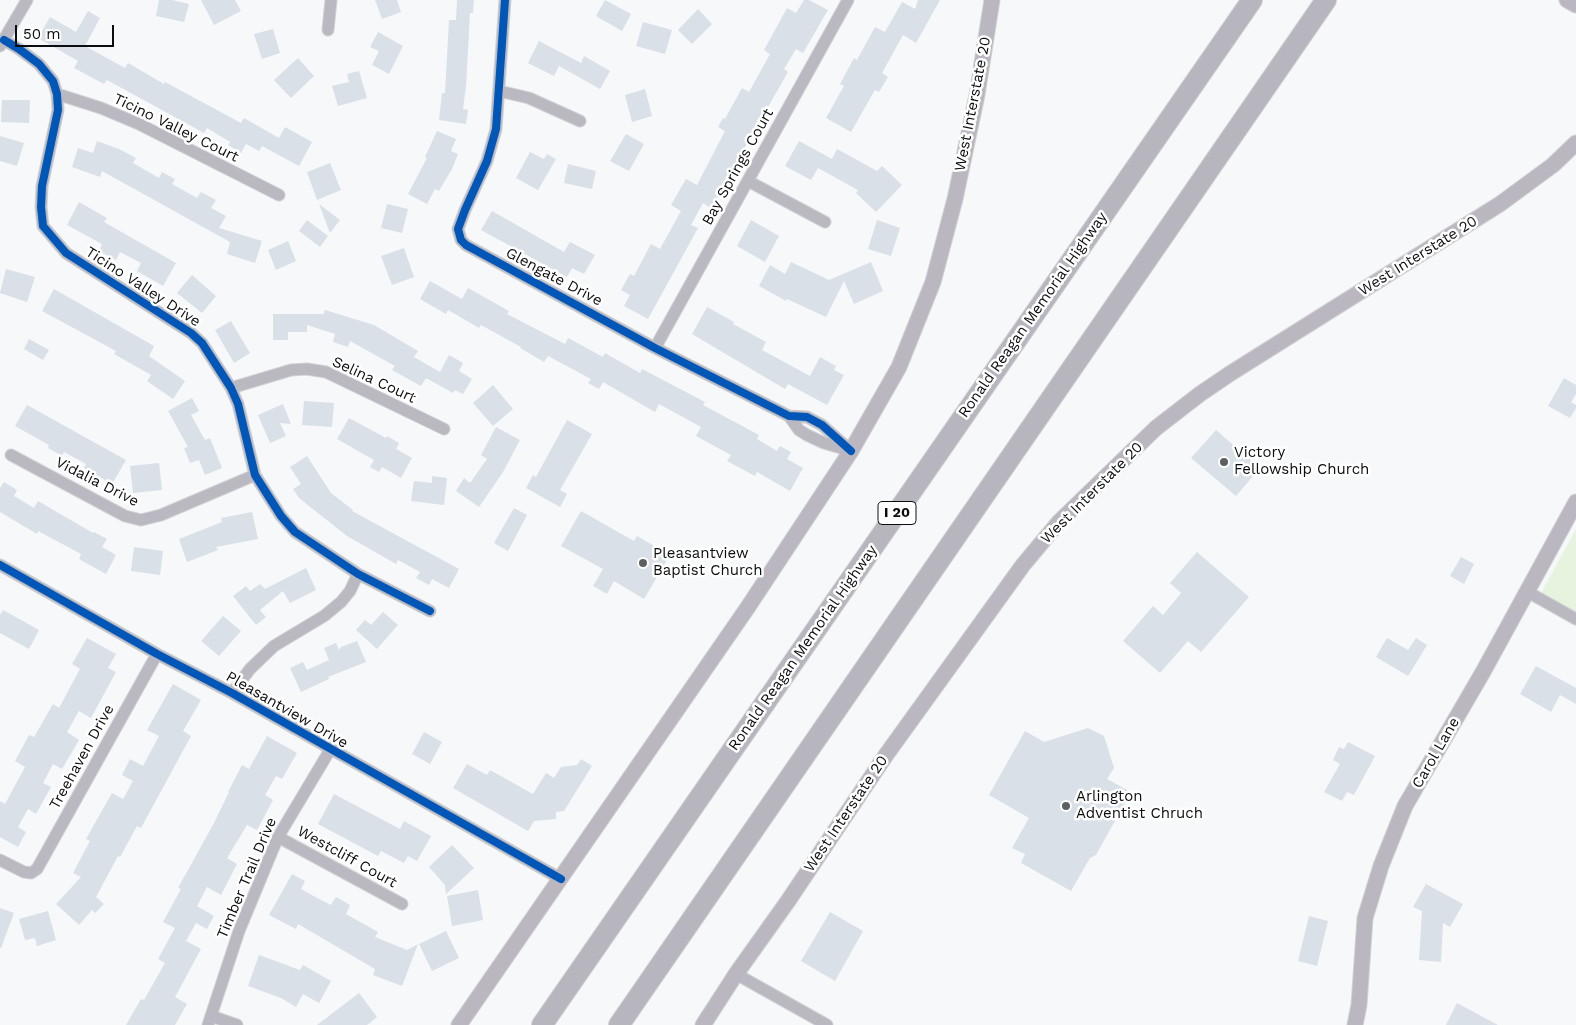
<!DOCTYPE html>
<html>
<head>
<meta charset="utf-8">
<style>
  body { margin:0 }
  #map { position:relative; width:1576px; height:1025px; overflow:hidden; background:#f6f8fa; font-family:"Work Sans",sans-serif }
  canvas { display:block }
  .scale { position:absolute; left:15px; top:25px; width:99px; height:22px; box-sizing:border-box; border:2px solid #0c0d0e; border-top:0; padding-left:6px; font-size:15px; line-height:18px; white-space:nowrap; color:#0c0d0e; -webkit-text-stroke:4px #fff; paint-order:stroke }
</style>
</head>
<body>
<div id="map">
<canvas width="1576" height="1025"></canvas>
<div class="scale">50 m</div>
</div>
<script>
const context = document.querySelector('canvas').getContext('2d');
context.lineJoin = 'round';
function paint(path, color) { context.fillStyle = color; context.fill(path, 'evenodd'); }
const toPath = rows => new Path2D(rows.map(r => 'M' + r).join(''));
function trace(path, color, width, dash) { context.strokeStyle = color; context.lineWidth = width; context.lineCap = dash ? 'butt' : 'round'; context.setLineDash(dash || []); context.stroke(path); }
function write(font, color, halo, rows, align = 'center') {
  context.font = font + ' "Work Sans",sans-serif'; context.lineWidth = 5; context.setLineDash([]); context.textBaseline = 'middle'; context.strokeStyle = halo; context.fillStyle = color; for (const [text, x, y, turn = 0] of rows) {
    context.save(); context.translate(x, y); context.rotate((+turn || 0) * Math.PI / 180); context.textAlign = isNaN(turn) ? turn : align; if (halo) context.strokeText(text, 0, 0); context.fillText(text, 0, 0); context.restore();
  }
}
paint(toPath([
  [1576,529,1576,613,1541,593]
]), '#e6f3de');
paint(toPath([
  [159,0,172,0,189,4,184,22,156,16],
  [201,0,235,0,241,11,214,25],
  [375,0,397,0,401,12,382,19],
  [457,0,474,0,473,13,470,13,466,86,463,109,468,110,466,124,439,120,442,93,445,93,449,20,456,20],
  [605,0,631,14,622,31,596,16],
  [804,0,809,0,828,10,803,53,796,49,784,69,788,72,717,196,718,197,712,209,703,203,691,225,698,228,648,319,624,306,630,295,621,290,630,274,634,276,651,244,660,249,681,211,671,205,686,179,697,185,725,131,718,127,723,118,725,119,742,88,749,92,770,54,764,50,787,8,796,13],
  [918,0,940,0,916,43,903,35,882,73,888,77,879,92,875,90,851,132,826,118,844,86,840,84,854,58,857,60,875,27,885,32,902,2,915,9],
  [698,9,712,24,692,44,678,30],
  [88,11,100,18,85,46,125,68,128,63,164,84,165,82,241,123,244,118,279,138,285,127,312,142,299,166,262,146,259,151,246,144,241,153,228,145,230,142,207,128,204,133,107,80,104,84,74,68,78,61,38,38,50,17,76,32],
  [643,22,672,30,665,54,636,46],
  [273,29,280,53,262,59,254,34],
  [378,32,403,46,389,74,372,65,379,51,370,47],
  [539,41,581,63,584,56,610,71,600,89,559,66,554,76,528,63],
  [298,58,314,76,291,98,274,80],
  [359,71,367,98,338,106,332,86,349,82,347,74],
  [645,89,652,116,632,122,625,95],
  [2,100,30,100,29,123,1,122],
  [437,131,456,139,451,151,458,154,452,169,439,191,435,189,427,204,408,194,427,158,425,157],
  [626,134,644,144,629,171,610,161],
  [0,136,24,143,17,166,0,161],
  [97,141,119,149,136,158,133,163,159,178,162,172,175,179,172,184,197,198,201,192,216,200,211,208,226,216,219,228,262,241,255,263,227,254,230,242,102,171,100,177,72,167,78,148,93,153],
  [799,141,832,159,837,149,877,171,882,166,902,185,876,212,856,193,858,190,818,168,811,180,785,166],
  [530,152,544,159,547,154,556,159,538,190,516,178],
  [330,163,341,190,317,200,307,172],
  [568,164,596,171,592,189,564,183],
  [79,202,107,218,104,222,176,263,163,286,137,271,141,263,120,252,116,260,99,251,102,244,67,225],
  [319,204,340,220,330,233],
  [387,204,408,209,402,233,381,228],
  [492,211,564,252,570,242,595,255,584,274,572,268,567,277,481,230],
  [307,220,328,236,320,247,299,231],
  [751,220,779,236,765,262,737,246],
  [877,220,900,228,891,256,868,249],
  [288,241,296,261,276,270,268,250],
  [404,248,414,277,392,285,381,256],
  [791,262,829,280,871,262,883,291,854,304,844,281,826,317,787,299,786,301,759,286,770,265,785,274],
  [6,269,35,277,27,302,0,293],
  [192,275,216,296,202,313,177,293],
  [430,281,462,299,468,288,509,311,507,314,565,344,568,338,603,357,605,353,640,373,642,369,705,402,703,405,759,435,757,439,777,451,780,446,791,452,787,459,803,468,790,491,757,472,755,476,727,461,731,455,696,436,701,427,659,404,655,412,603,382,599,389,588,383,591,379,548,356,544,362,520,348,521,347,481,325,479,328,448,310,446,314,420,299],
  [54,289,154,346,149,356,185,381,173,399,147,381,151,375,114,354,116,351,42,311],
  [707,307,734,322,733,324,766,342,762,350,810,376,820,357,836,366,834,370,844,375,827,405,788,384,785,389,692,334],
  [325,310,374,325,418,351,414,357,440,372,449,355,463,363,459,371,472,379,463,394,455,390,453,393,426,378,421,386,392,370,395,366,350,341,348,347,333,342,335,334,307,325,307,332,288,332,288,340,273,340,273,314,324,314],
  [231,321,250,353,234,363,215,330],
  [29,339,49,350,43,360,24,349],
  [1564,378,1576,385,1576,394,1571,402,1576,405,1576,408,1570,418,1548,406],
  [493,385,513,409,493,426,473,403],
  [192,398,199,411,191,415,205,440,210,438,222,468,205,475,199,460,190,463,184,448,188,447,168,411],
  [304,401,334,403,332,427,302,425],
  [283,404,291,424,280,423,286,436,270,443,258,415],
  [27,405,126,460,112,484,84,468,86,464,64,452,62,456,48,448,49,445,15,426],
  [349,418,386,438,387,436,399,443,396,449,412,458,401,478,382,467,379,472,370,467,374,460,337,439],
  [567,420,592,434,560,490,567,494,560,507,526,488,533,475,536,477],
  [496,427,520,440,503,472,479,507,456,491,464,478,470,483,487,459,481,455],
  [1216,430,1260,468,1236,496,1191,458],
  [307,456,331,493,353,510,352,511,459,569,449,588,432,579,429,585,416,578,420,572,398,560,396,564,347,536,299,498,293,489,301,484,290,467],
  [159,463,162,490,133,493,130,466],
  [432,476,447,478,444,505,411,501,414,481,432,483],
  [4,482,17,490,14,496,34,508,38,501,93,533,94,532,107,539,102,547,116,555,106,574,79,559,81,554,38,531,37,534,0,512,0,488],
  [514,508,527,515,508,551,494,543],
  [581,511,634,541,637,536,670,555,644,599,614,581,607,594,593,586,603,569,561,546],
  [252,512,258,539,216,547,218,550,187,562,179,539,222,522,221,518],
  [134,547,163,551,160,575,131,571],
  [1197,552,1249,597,1201,652,1188,641,1160,673,1123,641,1153,606,1163,615,1181,593,1170,583],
  [1461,557,1474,564,1464,584,1450,576],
  [306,568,316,590,290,603,283,591,260,610,266,617,256,625,233,596,246,586,250,591,260,584,265,589],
  [3,610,39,630,29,649,0,633,0,615],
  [383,612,398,625,377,649,356,630,365,620,371,625],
  [223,616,241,631,219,656,201,641],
  [87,638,116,654,108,668,116,672,91,718,79,711,67,732,79,740,62,769,53,764,43,783,51,787,36,814,28,809,18,827,26,832,18,847,0,837,0,801,5,804,25,767,15,761,29,735,34,737,53,704,59,708,80,669,72,664],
  [1387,638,1408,650,1416,638,1427,645,1408,676,1376,657],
  [357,641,366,662,328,677,329,679,301,692,290,668,303,662,307,670,329,660,324,648,336,643,339,650,341,647],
  [1536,666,1576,688,1576,704,1560,695,1551,712,1520,694],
  [173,684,201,700,183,731,191,736,141,828,137,826,120,857,118,856,96,897,104,904,95,913,92,910,79,925,56,904,81,877,73,873,90,841,86,839,112,793,123,799,133,781,122,775,130,759,143,766,159,736,147,730],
  [1088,728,1104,736,1114,768,1107,779,1131,792,1096,855,1090,858,1071,891,1021,863,1025,854,1012,848,1029,818,989,795,1025,731,1044,742],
  [424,732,442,742,430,764,412,754],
  [267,736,297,753,282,779,276,776,265,795,273,800,257,830,247,825,227,858,237,864,221,895,207,887,197,906,214,916,207,929,196,923,186,941,201,949,175,997,187,1004,175,1025,126,1025,141,999,144,1000,165,963,158,959,175,928,163,922,181,889,178,888,214,823,229,792,228,792,242,765,249,769],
  [1348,742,1375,756,1354,795,1347,792,1342,801,1324,792,1340,764,1333,760,1339,747,1344,749],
  [581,759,592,766,564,811,556,812,556,819,534,821,528,831,453,788,467,764,487,775,490,770,533,794,546,773,554,778,561,767,577,765],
  [334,794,400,829,404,821,431,836,417,861,408,856,404,863,381,851,378,856,318,824],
  [452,845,474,868,446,894,445,885,429,867],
  [292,874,305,881,301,889,319,899,331,905,336,897,350,905,346,914,378,932,375,937,407,950,418,944,402,986,373,975,375,969,298,924,296,929,269,915],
  [1426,884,1463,904,1450,927,1443,923,1441,962,1419,960,1422,911,1413,907],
  [478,890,483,920,452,926,447,896],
  [0,908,14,913,1,948,0,948],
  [48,911,56,940,37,946,35,938,25,940,19,919],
  [830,912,863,931,835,981,801,961],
  [1309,916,1328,921,1317,966,1298,961],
  [446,931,459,958,432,971,419,944],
  [259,955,300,970,303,965,331,981,319,1003,303,994,296,1007,281,998,248,986],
  [359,993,377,1017,367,1025,317,1025],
  [1457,1003,1498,1025,1446,1025]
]), '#dae0e8');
const street = toPath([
  [505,0,496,129,487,161,465,210,458,229,461,240,466,245,655,348,789,416,807,417,822,425,851,451],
  [328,30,331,0],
  [4,40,19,49,39,64,53,81,57,94,58,110,42,186,41,207,43,226,66,253,191,333,202,343,231,388,238,404,255,475,281,516,295,532,358,574,430,611],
  [0,46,27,0],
  [499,91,529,98,580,121],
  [57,94,101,108,139,124,279,195],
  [748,181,825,222],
  [655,348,848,0],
  [231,388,291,370,307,369,326,372,444,429],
  [789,416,799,430,807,435,824,443,848,450],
  [11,455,125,516,141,520,161,515,255,475],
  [0,565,157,654,232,693,561,879],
  [1526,591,1576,619],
  [232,693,250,669,274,646,324,616,341,602,350,591,358,574],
  [278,837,402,904],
  [0,860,24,872,31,873,37,869,157,654],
  [736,974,827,1025],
  [211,1016,237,1025],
  [208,1025,239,931,278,837,330,750]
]);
const secondary = toPath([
  [1567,0,1576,5],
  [459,1025,748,607,851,451,899,367,933,282,955,199,977,95,992,0],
  [703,1025,736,974,788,901,886,755,1023,565,1059,522,1156,428,1200,394,1231,373,1500,204,1553,165,1576,143],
  [1355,1025,1359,1005,1365,918,1381,866,1405,806,1483,672,1576,502]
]);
const highway = toPath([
  [542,1025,1252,0],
  [619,1025,1326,0]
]);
trace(street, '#d1d2d3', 13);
trace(secondary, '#d1d2d3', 17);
trace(highway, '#d1d2d3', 22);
trace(street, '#bab8c1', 11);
trace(secondary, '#bab7c0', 15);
trace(highway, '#b7b5be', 20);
trace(toPath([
  [505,0,496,129,487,161,465,210,458,229,461,240,466,245,655,348,789,416,807,417,822,425,851,451],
  [4,40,19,49,39,64,53,81,57,94,58,110,42,186,41,207,43,226,66,253,191,333,202,343,231,388,238,404,255,475,281,516,295,532,358,574,430,611],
  [0,565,157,654,232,693,561,879]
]), '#0057b8', 8);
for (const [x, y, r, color] of [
  [1224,462,5,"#5e5f61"],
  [643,563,5,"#5e5f61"],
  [1066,806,5,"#5e5f61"]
]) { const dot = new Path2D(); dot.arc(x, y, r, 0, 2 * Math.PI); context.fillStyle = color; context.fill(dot); trace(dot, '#fff', 2); }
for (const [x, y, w] of [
  [897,513,38]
]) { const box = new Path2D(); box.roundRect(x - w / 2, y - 11.5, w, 23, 4); context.fillStyle = '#fff'; context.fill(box); trace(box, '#0c0d0e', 1); }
write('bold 14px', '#0c0d0e', null, [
  ["I 20",897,513]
]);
write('15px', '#0c0d0e', '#fff', [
  ["West Interstate 20",973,104,-79],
  ["Ticino Valley Court",176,128,26],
  ["Bay Springs Court",738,167,-61],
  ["West Interstate 20",1418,256,-32],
  ["Glengate Drive",554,277,28],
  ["Ticino Valley Drive",143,287,33],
  ["Ronald Reagan Memorial Highway",1033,315,-55],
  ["Selina Court",374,380,25],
  ["Vidalia Drive",97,482,27],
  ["West Interstate 20",1092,493,-45],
  ["Ronald Reagan Memorial Highway",803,648,-55],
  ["Pleasantview Drive",287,710,30],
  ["Carol Lane",1436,753,-60],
  ["Treehaven Drive",82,757,-61],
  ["West Interstate 20",846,814,-56],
  ["Westcliff Court",347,857,29],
  ["Timber Trail Drive",247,878,-67]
]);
write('15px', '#0c0d0e', '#fff', [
  ["Victory",1234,453],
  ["Fellowship Church",1234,470],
  ["Pleasantview",653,554],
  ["Baptist Church",653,571],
  ["Arlington",1076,797],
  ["Adventist Chruch",1076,814]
], 'left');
</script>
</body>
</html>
